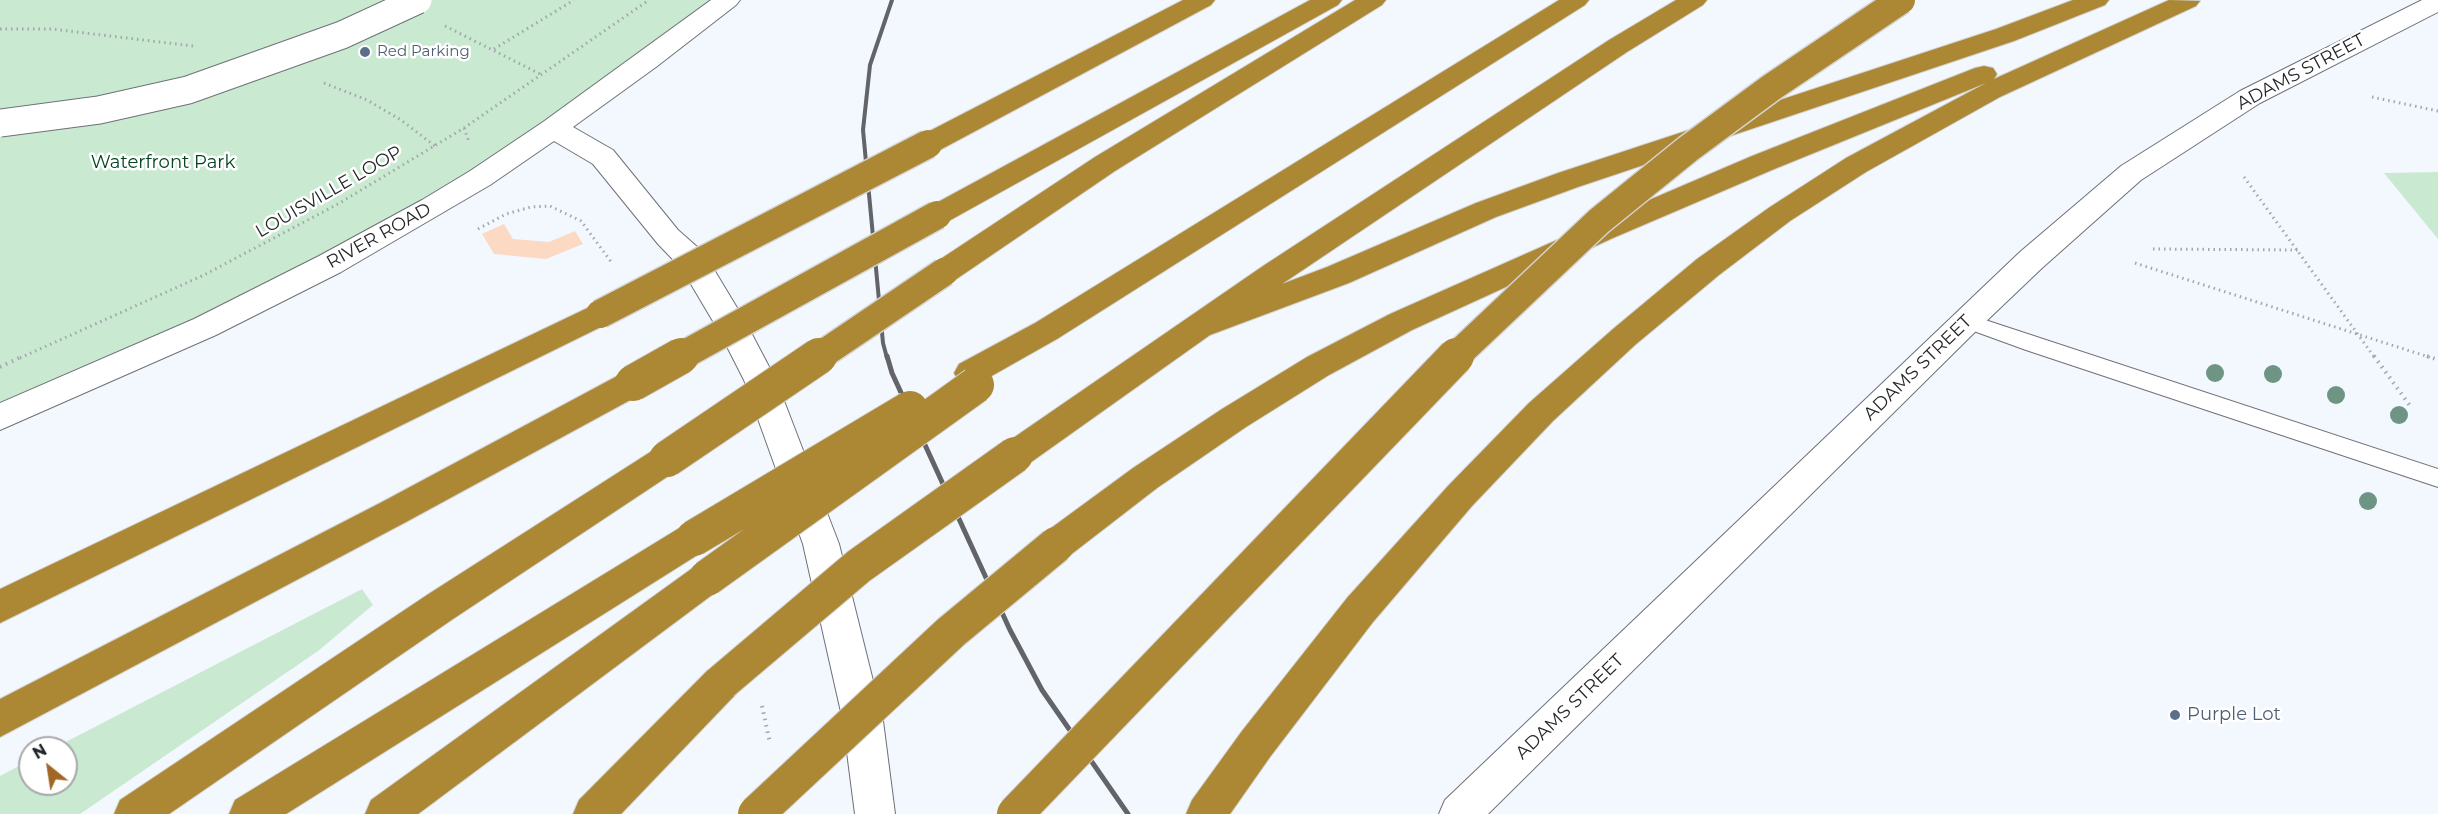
<!DOCTYPE html>
<html>
<head>
<meta charset="utf-8">
<style>
  body { margin:0 }
  #map { position:relative; width:2438px; height:814px; overflow:hidden; background:#f3f8ff; font-family:Montserrat,sans-serif }
  canvas { display:block }
  .north { position:absolute; left:18px; top:736px; width:60px; height:60px; box-sizing:border-box; background:#fff; border:2px solid #a8a8a9; border-radius:50%; rotate:330deg; font-size:16px; font-weight:700; line-height:24px; text-align:center; color:#252629 }
  .north::after { content:''; display:block; margin:auto; width:21px; height:27px; background:#a16727; clip-path:polygon(50% 0,100% 100%,50% 72%,0 100%) }
</style>
</head>
<body>
<div id="map">
<canvas width="2438" height="814"></canvas>
<div class="north">N</div>
</div>
<script>
const context = document.querySelector('canvas').getContext('2d');
context.lineJoin = 'round';
function paint(path, color) { context.fillStyle = color; context.fill(path, 'evenodd'); }
const toPath = rows => new Path2D(rows.map(r => 'M' + r).join(''));
function trace(path, color, width, dash) { context.strokeStyle = color; context.lineWidth = width; context.lineCap = dash ? 'butt' : 'round'; context.setLineDash(dash || []); context.stroke(path); }
function write(font, color, halo, rows, align = 'center') {
  context.font = font + ' Montserrat,sans-serif'; context.lineWidth = 5; context.setLineDash([]); context.textBaseline = 'middle'; context.strokeStyle = halo; context.fillStyle = color; for (const [text, x, y, turn = 0] of rows) {
    context.save(); context.translate(x, y); context.rotate((+turn || 0) * Math.PI / 180); context.textAlign = isNaN(turn) ? turn : align; if (halo) context.strokeText(text, 0, 0); context.fillText(text, 0, 0); context.restore();
  }
}
paint(toPath([
  [0,0,724,0,553,128,205,327,0,416],
  [2438,172,2438,239,2384,173],
  [362,589,373,605,318,651,80,814,0,814,0,776,30,760,30,784,66,784,66,748,54,748]
]), '#c9ead0');
paint(toPath([
  [504,224,513,239,549,242,575,231,583,244,546,259,494,254,482,234]
]), '#fbd9c3');
const service = toPath([
  [1967,314,2438,469,2438,487,2026,350,1960,326,1957,321,1960,316,1967,314]
]);
const tertiary = toPath([
  [711,0,740,0,736,5,656,67,573,127,613,150,678,230,704,253,745,321,776,380,839,544,883,721,895,814,855,814,843,721,803,544,744,380,720,333,682,269,658,244,593,164,554,141,490,185,341,272,216,335,0,430,0,403,194,319,319,256,422,200,470,171,543,122,711,0],
  [2422,0,2438,0,2438,12,2260,103,2141,180,2042,268,1978,329,1488,814,1439,814,1445,800,1956,313,2020,252,2121,166,2240,91,2422,0]
]);
const motorway = toPath([
  [1183,0,1215,0,1211,5,938,151,928,153,918,151,914,144,918,137,1183,0],
  [1310,0,1342,0,1338,5,947,222,937,225,927,222,922,215,927,208,1310,0],
  [1355,0,1386,0,1382,5,1115,171,955,280,944,283,933,280,929,272,933,264,1095,157,1355,0],
  [1559,0,1589,0,1585,5,1057,339,981,382,970,385,959,382,954,373,959,364,1035,323,1559,0],
  [1676,0,1707,0,1703,5,1627,52,1282,284,1327,267,1476,203,1558,173,1996,29,2073,0,2109,0,2105,5,2014,41,1578,187,1496,217,1349,283,1210,335,1027,465,1015,469,1003,465,998,455,1003,445,1263,266,1609,40,1676,0],
  [2169,0,2200,1,2196,6,2000,97,1866,172,1790,221,1719,275,1635,345,1553,421,1472,506,1373,622,1270,757,1230,814,1186,814,1192,800,1242,731,1347,598,1448,486,1529,403,1613,329,1697,259,1770,207,1846,158,1986,83,1772,170,1613,238,1412,330,1329,375,1246,427,1157,488,1069,556,1056,560,1043,556,1038,545,1043,534,1133,468,1222,409,1307,357,1390,314,1593,224,1752,156,1975,68,1984,66,1993,68,1997,74,1994,79,2169,0],
  [600,302,611,306,616,314,611,322,0,623,0,589,600,302],
  [633,370,645,374,649,383,645,392,406,522,0,737,0,699,382,502,621,374,633,370],
  [667,445,679,449,684,459,679,469,453,619,169,814,114,814,120,800,427,595,655,449,667,445],
  [694,523,707,527,712,538,707,549,286,814,229,814,235,800,681,527,694,523],
  [707,562,720,567,725,578,720,589,418,814,365,814,371,800,694,567,707,562],
  [722,664,736,670,741,682,736,694,621,814,573,814,579,800,708,670,722,664]
]);
trace(service, '#6e7177', 2);
trace(tertiary, '#6e7177', 2);
trace(motorway, '#d3d4d4', 2);
trace(toPath([
  [445,26,542,75],
  [0,29,52,29,193,46],
  [494,49,574,0],
  [324,83,367,100,401,120,435,146],
  [2372,97,2438,111],
  [464,128,469,142],
  [2244,177,2375,358],
  [478,229,506,214,531,207,550,206,581,221,612,263],
  [2153,249,2298,250],
  [2135,263,2432,358],
  [20,358,204,275,338,204,464,128,649,0]
]), '#a3a6ac', 3, [1.5, 4]);
trace(toPath([
  [2374,356,2411,407],
  [2427,356,2438,360],
  [0,367,23,356],
  [762,706,770,743]
]), '#a3a6ac', 4, [1.5, 5]);
paint(service, '#fff');
paint(tertiary, '#fff');
paint(motorway, '#ac8834');
trace(toPath([
  [887,358,883,343,863,130,870,65,892,0]
]), '#626468', 4);
trace(toPath([
  [887,356,892,373,1010,630,1042,690,1128,814]
]), '#626468', 5);
const pedestrianBridge = toPath([
  [0,123,99,110,188,90,342,35,418,0]
]);
const motorwayBridgeFar1 = toPath([
  [600,314,928,144],
  [678,358,937,215],
  [817,358,944,272],
  [1454,358,1599,221,1688,149,1772,87,1901,0]
]);
const motorwayBridge = toPath([
  [633,383,681,356],
  [667,459,819,356],
  [694,538,910,409],
  [707,578,976,385],
  [722,682,859,566,1015,455],
  [756,814,951,632,1056,545],
  [1015,814,1456,356]
]);
trace(pedestrianBridge, '#6e7177', 29, []);
trace(motorwayBridgeFar1, '#d3d4d4', 31, []);
trace(motorwayBridge, '#d3d4d4', 38, []);
trace(pedestrianBridge, '#fff', 27);
trace(motorwayBridgeFar1, '#ac8834', 28);
trace(motorwayBridge, '#ac8834', 36);
context.fillStyle = '#6e9584';
for (const [x, y] of [
  [2215,373],
  [2273,374],
  [2336,395],
  [2399,415],
  [2368,501]
]) { context.beginPath(); context.arc(x, y, 9, 0, 2 * Math.PI); context.fill(); }
for (const [x, y, r, color] of [
  [365,52,6,"#5c6f8a"],
  [2175,715,6,"#5c6f8a"]
]) { const dot = new Path2D(); dot.arc(x, y, r, 0, 2 * Math.PI); context.fillStyle = color; context.fill(dot); trace(dot, '#fff', 2); }
write('15px', '#4e5e75', '#fff', [
  ["Red Parking",377,52]
], 'left');
write('18px', '#252629', '#fff', [
  ["ADAMS STREET",2301,72,-28],
  ["LOUISVILLE LOOP",329,192,-30],
  ["RIVER ROAD",379,236,-29],
  ["ADAMS STREET",1918,368,-44],
  ["ADAMS STREET",1570,707,-44]
]);
write('18px', '#02441f', '#fff', [
  ["Waterfront Park",163,163]
]);
write('18px', '#4e5e75', '#fff', [
  ["Purple Lot",2187,715]
], 'left');
</script>
</body>
</html>
